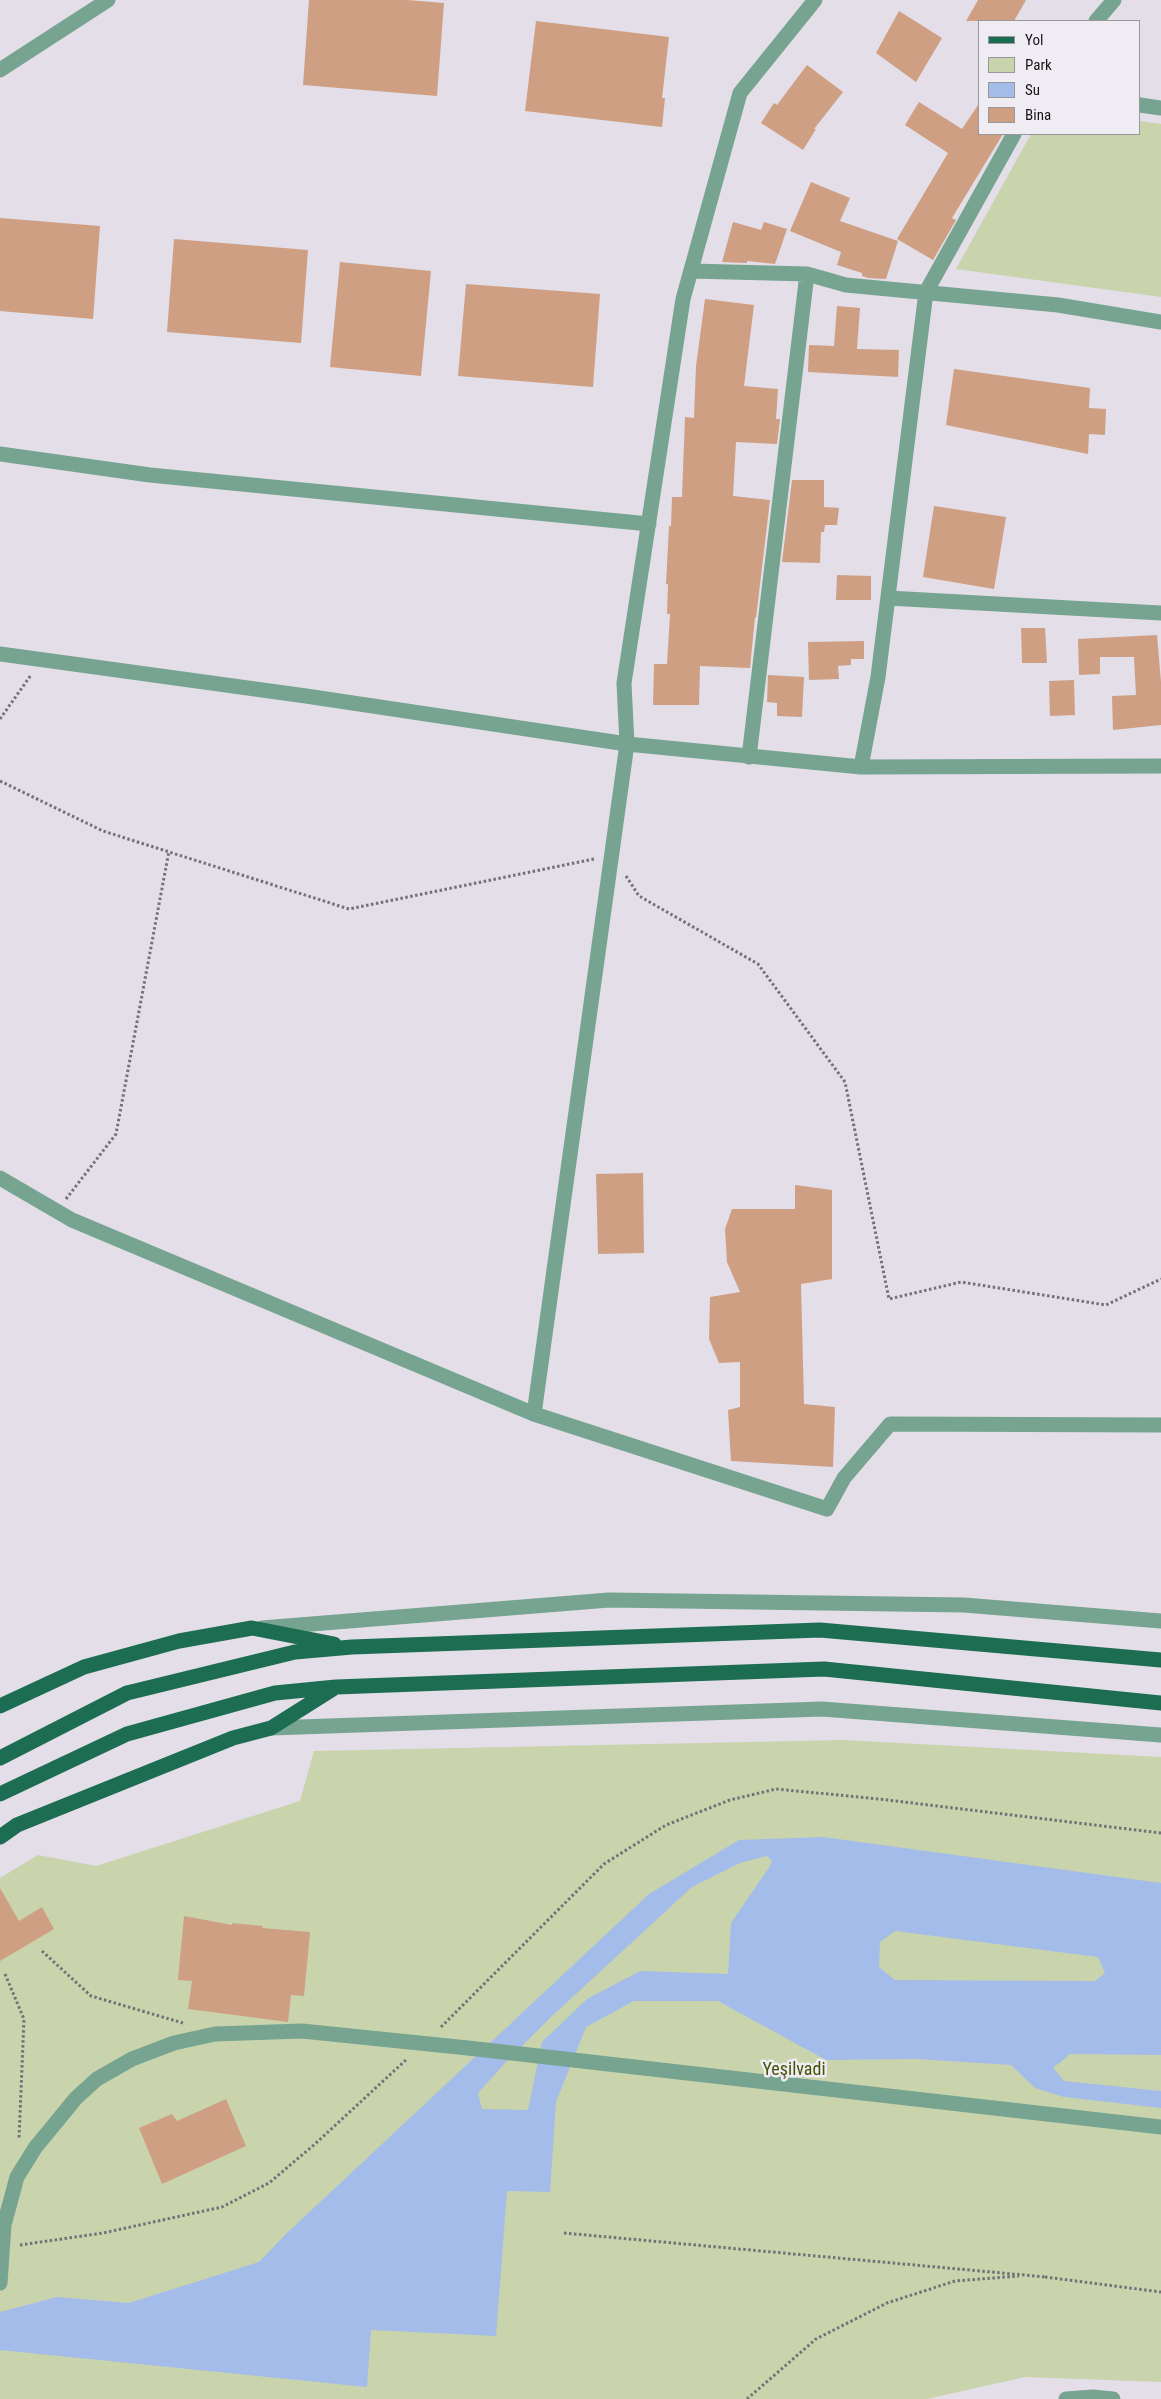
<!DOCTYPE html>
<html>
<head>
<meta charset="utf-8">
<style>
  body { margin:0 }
  #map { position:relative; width:1161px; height:2399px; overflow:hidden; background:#e3dee7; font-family:"Roboto Condensed",sans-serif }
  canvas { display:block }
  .legend { position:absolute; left:978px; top:20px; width:162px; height:115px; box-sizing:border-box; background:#f0ecf4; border:1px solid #99969c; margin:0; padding:6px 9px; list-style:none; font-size:15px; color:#171518 }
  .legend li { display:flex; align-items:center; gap:10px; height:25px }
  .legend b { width:25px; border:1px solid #99969c }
</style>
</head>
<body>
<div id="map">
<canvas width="1161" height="2399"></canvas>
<ul class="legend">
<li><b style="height:6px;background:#1c6d52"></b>Yol</li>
<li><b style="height:14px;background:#c9d4ad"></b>Park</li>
<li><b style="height:14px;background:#a4bce9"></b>Su</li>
<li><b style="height:14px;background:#ce9f83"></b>Bina</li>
</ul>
</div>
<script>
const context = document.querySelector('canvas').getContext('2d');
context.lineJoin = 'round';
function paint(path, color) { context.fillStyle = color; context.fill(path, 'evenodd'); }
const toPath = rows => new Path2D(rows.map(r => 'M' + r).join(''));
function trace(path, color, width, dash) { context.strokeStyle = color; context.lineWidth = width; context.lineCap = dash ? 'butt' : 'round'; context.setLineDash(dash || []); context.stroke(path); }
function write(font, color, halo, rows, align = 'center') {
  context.font = font + ' "Roboto Condensed",sans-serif'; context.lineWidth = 5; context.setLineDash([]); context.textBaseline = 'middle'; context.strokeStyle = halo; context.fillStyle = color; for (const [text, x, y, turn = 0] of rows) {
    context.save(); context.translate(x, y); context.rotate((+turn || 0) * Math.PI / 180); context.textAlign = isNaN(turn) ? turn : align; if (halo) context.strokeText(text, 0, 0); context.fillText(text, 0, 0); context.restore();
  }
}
paint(toPath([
  [1140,121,1161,124,1161,297,956,269,1031,134,1140,134],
  [844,1740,1161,1757,1161,2382,1025,2377,927,2399,0,2399,0,1878,38,1855,96,1866,300,1801,314,1751]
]), '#c9d4ad');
paint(toPath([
  [823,1837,1161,1883,1161,2055,1070,2054,1053,2068,1064,2081,1161,2091,1161,2108,1064,2097,1035,2088,1011,2065,916,2059,826,2060,718,2001,634,2001,586,2027,556,2102,550,2192,507,2191,496,2336,371,2330,367,2387,0,2350,0,2312,57,2297,129,2303,259,2262,286,2234,649,1894,739,1840],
  [767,1856,772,1861,770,1866,731,1923,728,1974,640,1971,587,1999,542,2042,528,2110,482,2109,478,2093,505,2063,552,2016,692,1887,740,1863],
  [895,1931,1098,1957,1105,1973,1095,1981,895,1980,879,1967,880,1942]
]), '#a4bce9');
paint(toPath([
  [309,0,407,0,444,3,437,96,303,85],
  [978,0,1026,0,1014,21,966,21],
  [899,11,942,38,916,82,876,53],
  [536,21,669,37,662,98,665,98,662,127,525,111],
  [807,65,843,92,814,129,816,129,803,150,761,123,774,103,777,105],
  [919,102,962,129,980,102,980,134,1003,134,952,218,956,220,933,260,897,239,948,153,905,125],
  [811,182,850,198,840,221,898,241,886,279,868,278,862,276,862,273,837,265,841,252,790,231],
  [0,218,100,226,93,319,0,311],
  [733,222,761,230,764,222,787,229,775,264,747,261,747,263,722,262],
  [174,239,308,250,301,343,167,332],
  [340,262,431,271,421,376,330,367],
  [466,284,600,294,593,387,458,376],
  [705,299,754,305,744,386,778,389,776,419,780,419,777,444,736,442,733,496,770,500,756,618,755,617,750,668,700,666,699,705,653,705,654,664,667,664,670,614,667,614,668,584,666,584,669,526,671,526,672,497,682,497,685,417,694,418,696,366],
  [837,306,860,308,857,349,899,350,898,377,808,372,809,345,834,346],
  [954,369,1090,388,1089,408,1106,409,1105,435,1089,434,1088,454,946,425],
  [792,480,824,480,824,507,839,508,837,525,825,525,824,532,821,532,820,563,782,562],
  [934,506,1006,517,994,589,923,577],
  [837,575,871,576,871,600,836,600],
  [1021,628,1045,628,1047,663,1022,663],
  [1157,635,1161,682,1161,725,1113,730,1112,696,1136,695,1134,657,1100,657,1100,674,1079,675,1078,639],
  [864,641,864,659,851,659,851,665,838,666,839,679,809,680,808,642],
  [768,675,804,677,802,717,777,716,777,703,767,702],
  [1074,680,1075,715,1050,716,1049,681],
  [643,1173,644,1253,598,1254,596,1174],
  [795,1185,832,1190,832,1279,801,1284,804,1404,835,1407,833,1467,731,1461,728,1410,740,1407,740,1362,719,1363,709,1339,710,1297,740,1292,727,1262,725,1229,732,1209,795,1209],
  [0,1888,19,1921,42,1907,54,1929,0,1961],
  [184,1916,232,1925,232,1923,263,1926,262,1928,310,1932,304,1996,291,1995,288,2022,188,2009,192,1981,178,1980],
  [226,2099,246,2146,162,2184,139,2128,172,2114,177,2121]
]), '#ce9f83');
trace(toPath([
  [0,719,31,675],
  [0,781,103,831,349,909,594,859],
  [626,876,639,896,758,964,845,1082,889,1299,961,1282,1106,1305,1161,1279],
  [66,1199,116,1134,169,851],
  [42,1951,91,1996,183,2023],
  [5,1974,24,2019,19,2139],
  [441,2027,604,1864,666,1825,730,1800,776,1789,879,1799,1161,1833],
  [564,2233,1046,2277],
  [20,2245,103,2233,222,2207,269,2183,315,2144,407,2059],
  [1045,2277,1161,2292],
  [747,2399,816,2339,887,2303,955,2281,1019,2276]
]), '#747176', 3, [2.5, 2.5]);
trace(toPath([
  [1096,21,1114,0],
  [0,70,108,0],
  [1140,105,1161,108],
  [691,271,807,274,846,285,1058,305,1161,322],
  [0,454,150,475,649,524],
  [888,598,1161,613],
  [0,654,306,696,627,744,861,767,1161,766],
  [749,757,807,274],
  [861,767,878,677,926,292,1014,134],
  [0,1178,72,1220,534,1414,827,1509,844,1478,890,1424,1161,1425],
  [534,1414,627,744,624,683,683,299,740,93,815,0],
  [262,1628,609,1600,964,1605,1161,1621],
  [271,1728,822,1709,1161,1735],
  [0,2283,4,2225,17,2177,35,2148,76,2098,97,2079,132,2059,174,2043,215,2034,302,2031,468,2048,1161,2127],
  [1066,2399,1093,2397,1113,2399]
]), '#76a491', 15);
trace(toPath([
  [0,1706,84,1667,179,1641,252,1628,334,1644],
  [0,1758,127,1693,295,1652,352,1647,820,1630,1161,1660],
  [0,1794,127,1734,275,1693,336,1687,824,1669,1161,1703],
  [0,1837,17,1825,233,1738,271,1728,333,1689]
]), '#1c6d52', 15);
write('18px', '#445300', '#f0ecf4', [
  ["Yeşilvadi",794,2070]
]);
</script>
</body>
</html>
